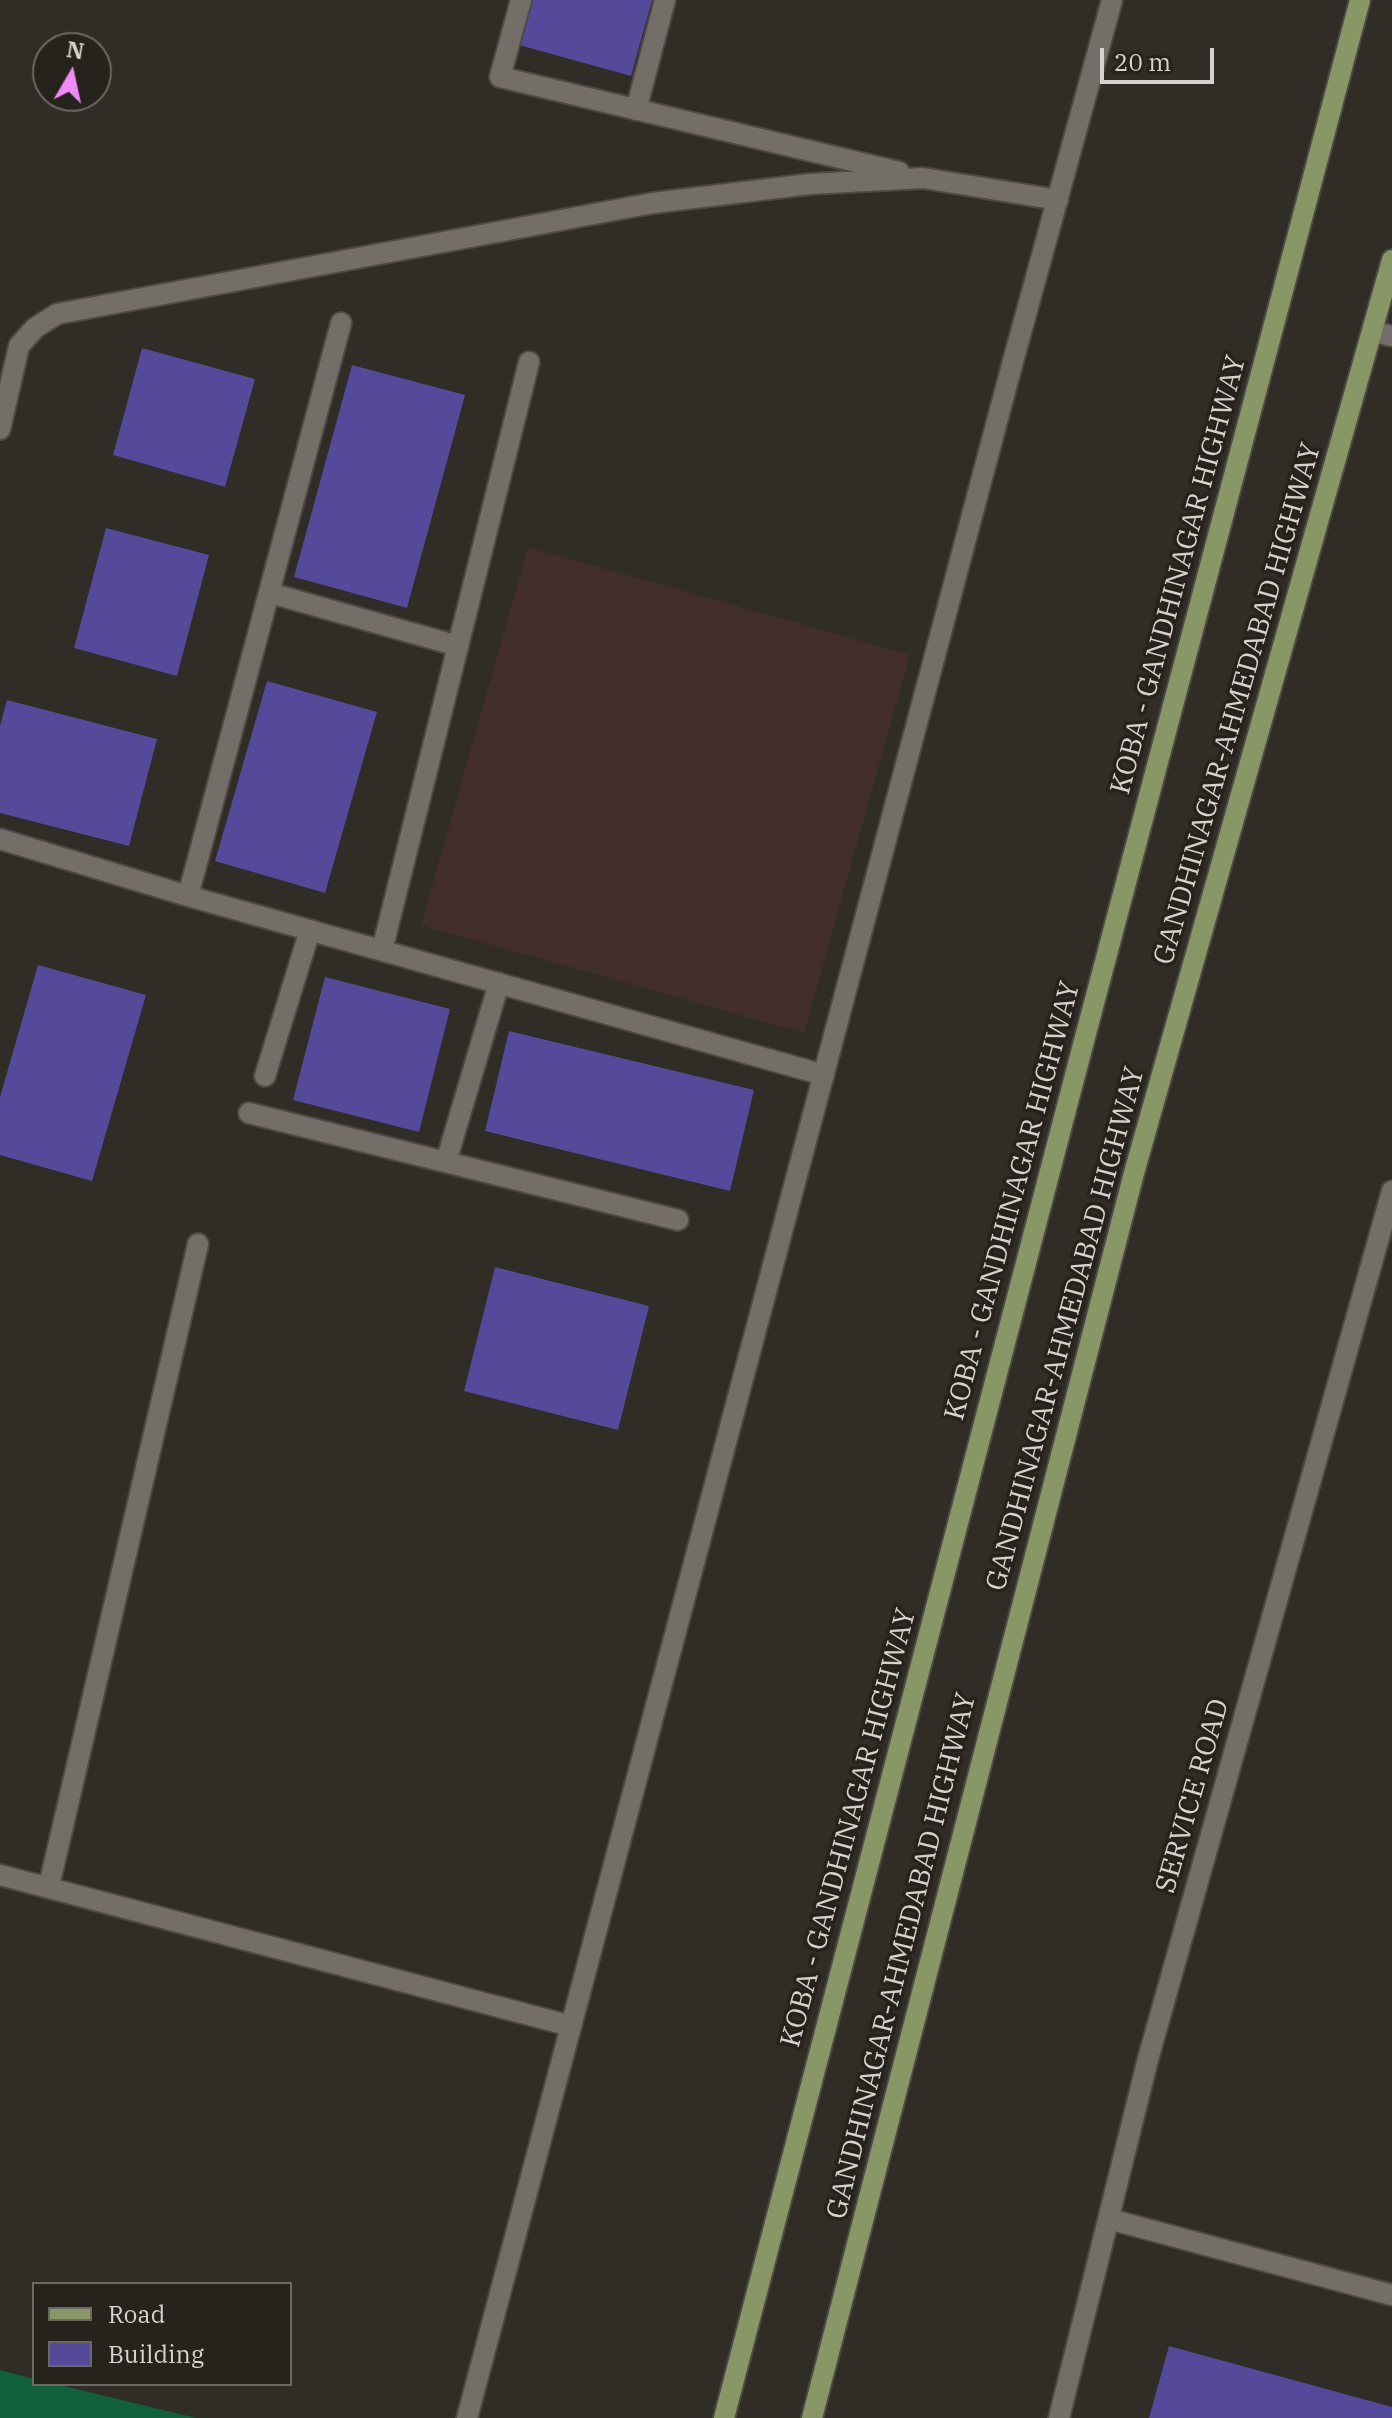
<!DOCTYPE html>
<html>
<head>
<meta charset="utf-8">
<style>
  body { margin:0 }
  #map { position:relative; width:1392px; height:2418px; overflow:hidden; background:#302c26; font-family:"IBM Plex Serif",serif }
  canvas { display:block }
  .legend { position:absolute; left:32px; top:2282px; width:260px; height:104px; box-sizing:border-box; background:#26221c; border:2px solid #6c6964; margin:0; padding:10px 14px; list-style:none; font-size:24px; color:#d5d3cf }
  .legend li { display:flex; align-items:center; gap:16px; height:40px }
  .legend b { width:40px; border:2px solid #6c6964 }
  .north { position:absolute; left:32px; top:32px; width:80px; height:80px; box-sizing:border-box; background:#26221c; border:2px solid #6c6964; border-radius:50%; rotate:9deg; font-size:22px; font-weight:700; line-height:32px; text-align:center; color:#d5d3cf }
  .north::after { content:''; display:block; margin:auto; width:28px; height:36px; background:#ef8bf7; clip-path:polygon(50% 0,100% 100%,50% 72%,0 100%) }
  .scale { position:absolute; left:1100px; top:48px; width:114px; height:36px; box-sizing:border-box; border:4px solid #d5d3cf; border-top:0; padding-left:10px; font-size:24px; line-height:28px; white-space:nowrap; color:#d5d3cf; -webkit-text-stroke:6px #26221c; paint-order:stroke }
</style>
</head>
<body>
<div id="map">
<canvas width="1392" height="2418"></canvas>
<ul class="legend">
<li><b style="height:10px;background:#899666"></b>Road</li>
<li><b style="height:22px;background:#544a99"></b>Building</li>
</ul>
<div class="north">N</div>
<div class="scale">20 m</div>
</div>
<script>
const context = document.querySelector('canvas').getContext('2d');
context.lineJoin = 'round';
function paint(path, color) { context.fillStyle = color; context.fill(path, 'evenodd'); }
const toPath = rows => new Path2D(rows.map(r => 'M' + r).join(''));
function trace(path, color, width, dash) { context.strokeStyle = color; context.lineWidth = width; context.lineCap = dash ? 'butt' : 'round'; context.setLineDash(dash || []); context.stroke(path); }
function write(font, color, halo, rows, align = 'center') {
  context.font = font + ' "IBM Plex Serif",serif'; context.lineWidth = 7; context.setLineDash([]); context.textBaseline = 'middle'; context.strokeStyle = halo; context.fillStyle = color; for (const [text, x, y, turn = 0] of rows) {
    context.save(); context.translate(x, y); context.rotate((+turn || 0) * Math.PI / 180); context.textAlign = isNaN(turn) ? turn : align; if (halo) context.strokeText(text, 0, 0); context.fillText(text, 0, 0); context.restore();
  }
}
paint(toPath([
  [528,547,910,655,804,1033,421,925]
]), '#422e2d');
paint(toPath([
  [0,2370,34,2379,34,2384,56,2384,196,2418,0,2418]
]), '#10613b');
paint(toPath([
  [531,0,652,0,631,76,519,45],
  [142,348,255,379,225,487,113,455],
  [352,365,465,395,407,608,294,577],
  [106,528,209,555,177,676,74,648],
  [267,681,377,712,325,893,215,861],
  [7,700,157,739,129,846,0,813,0,726],
  [38,965,146,995,92,1181,0,1155,0,1097],
  [325,977,450,1009,419,1132,293,1100],
  [509,1031,754,1090,730,1191,485,1131],
  [495,1267,649,1306,618,1430,464,1391],
  [1169,2346,1392,2407,1392,2418,1149,2418]
]), '#544a99');
const minor = toPath([
  [521,0,500,77,899,172],
  [636,110,665,0],
  [0,429,19,346,35,328,57,314,653,203,810,184,923,178,1058,200],
  [270,593,458,646],
  [0,839,188,896,824,1075],
  [188,896,341,323],
  [382,950,529,362],
  [265,1076,310,930],
  [249,1113,678,1220],
  [446,1162,499,983],
  [0,1875,571,2026],
  [49,1886,198,1244],
  [1109,2219,1392,2295]
]);
const tertiary = toPath([
  [1374,332,1392,336],
  [467,2418,1012,365,1112,0],
  [1059,2418,1148,2059,1392,1191]
]);
const primary = toPath([
  [724,2418,1084,1041,1360,0],
  [812,2418,1134,1173,1392,260]
]);
trace(minor, '#4d4945', 24);
trace(tertiary, '#4d4945', 24);
trace(primary, '#4d4945', 24);
trace(minor, '#736f68', 20);
trace(tertiary, '#736f68', 20);
trace(primary, '#899666', 20);
write('28px', '#d5d3cf', '#26221c', [
  ["KOBA - GANDHINAGAR HIGHWAY",1179,575,-75],
  ["GANDHINAGAR-AHMEDABAD HIGHWAY",1238,704,-74],
  ["KOBA - GANDHINAGAR HIGHWAY",1013,1201,-75],
  ["GANDHINAGAR-AHMEDABAD HIGHWAY",1066,1329,-75],
  ["SERVICE ROAD",1193,1796,-74],
  ["KOBA - GANDHINAGAR HIGHWAY",849,1828,-75],
  ["GANDHINAGAR-AHMEDABAD HIGHWAY",902,1956,-76]
]);
</script>
</body>
</html>
